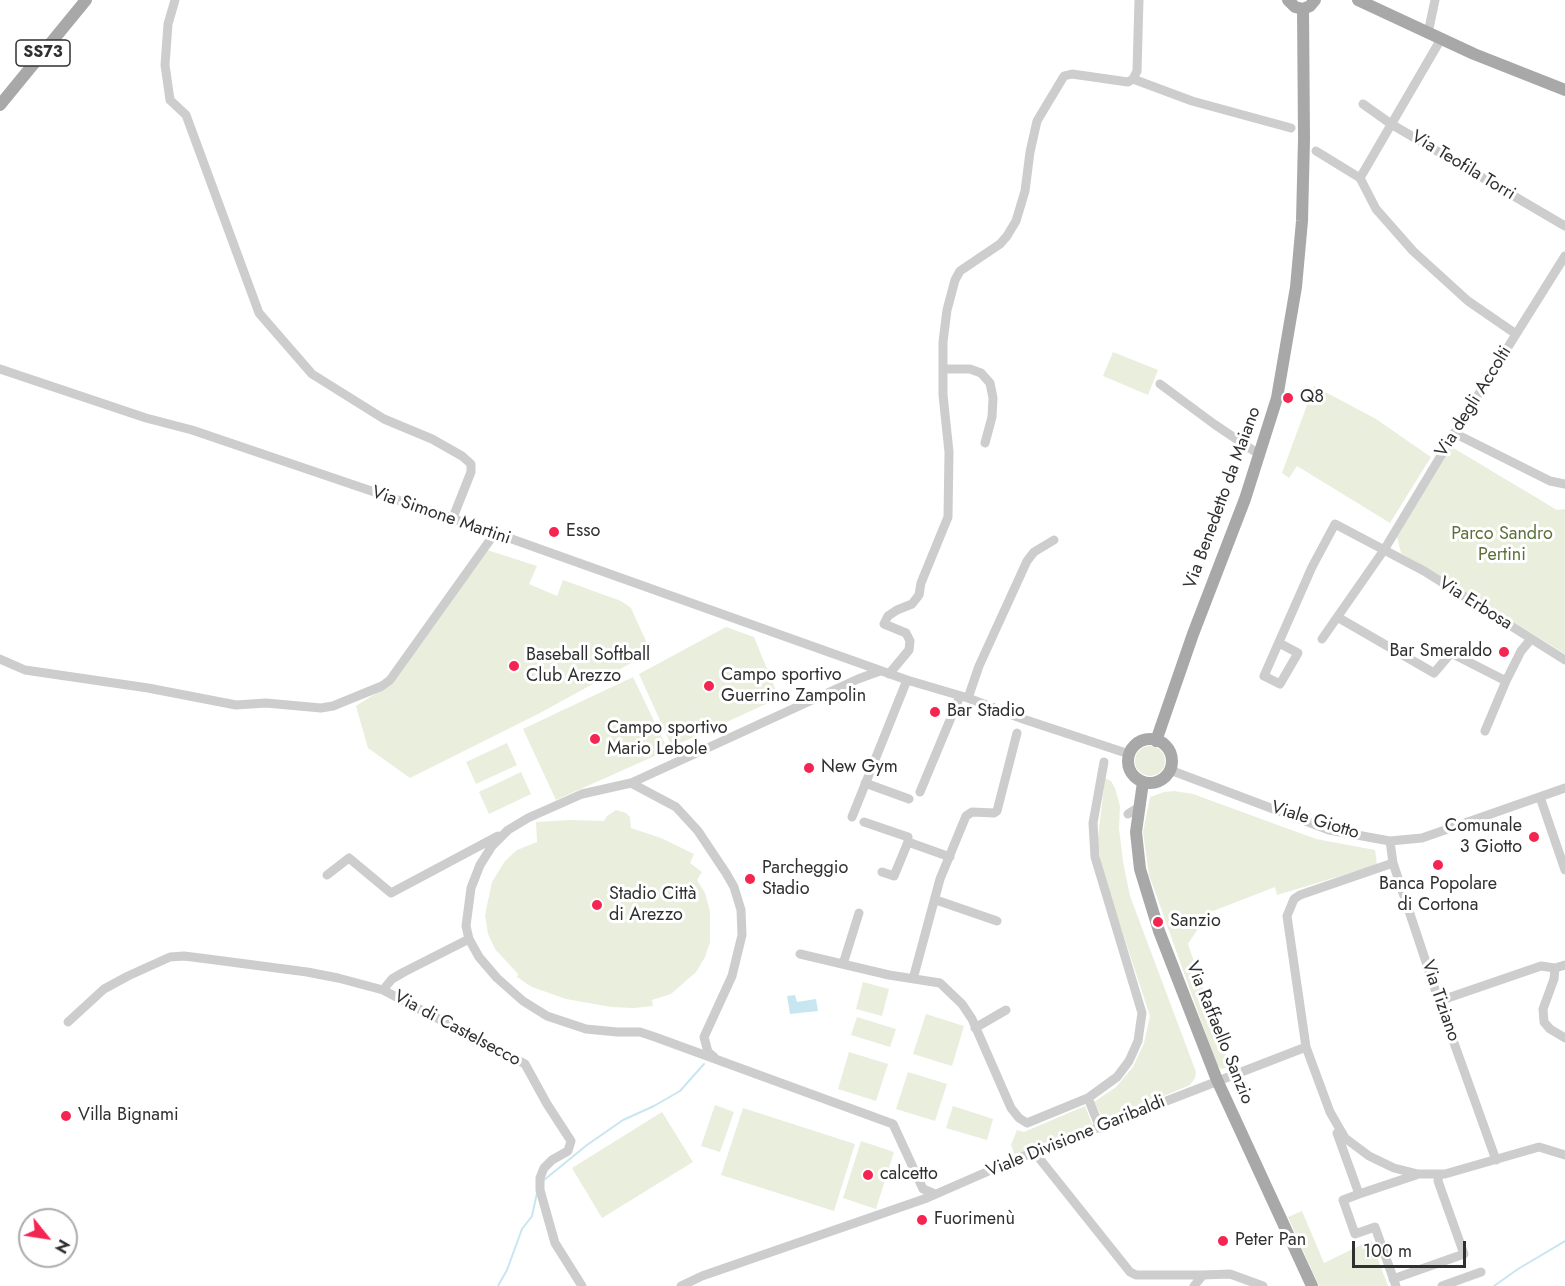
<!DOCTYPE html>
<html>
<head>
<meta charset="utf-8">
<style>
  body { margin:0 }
  #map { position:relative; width:1565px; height:1286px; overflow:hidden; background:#fff; font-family:Jost,sans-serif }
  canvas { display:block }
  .north { position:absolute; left:18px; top:1208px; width:60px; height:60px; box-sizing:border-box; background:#fff; border:2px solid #acacac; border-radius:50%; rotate:120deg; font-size:16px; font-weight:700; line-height:24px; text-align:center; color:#303030 }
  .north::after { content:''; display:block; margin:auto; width:21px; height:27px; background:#f52552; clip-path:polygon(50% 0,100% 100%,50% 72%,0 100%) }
  .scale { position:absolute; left:1352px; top:1241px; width:114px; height:27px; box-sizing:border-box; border:3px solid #303030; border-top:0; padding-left:8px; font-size:18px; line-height:21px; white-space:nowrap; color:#303030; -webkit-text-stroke:4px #fff; paint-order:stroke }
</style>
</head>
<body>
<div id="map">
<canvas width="1565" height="1286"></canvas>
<div class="north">N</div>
<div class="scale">100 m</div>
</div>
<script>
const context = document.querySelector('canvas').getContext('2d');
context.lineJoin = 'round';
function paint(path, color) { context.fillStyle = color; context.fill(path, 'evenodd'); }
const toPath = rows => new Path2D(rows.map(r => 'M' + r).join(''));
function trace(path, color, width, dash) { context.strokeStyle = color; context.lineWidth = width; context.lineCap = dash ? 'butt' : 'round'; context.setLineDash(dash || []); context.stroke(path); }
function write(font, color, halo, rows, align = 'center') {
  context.font = font + ' Jost,sans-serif'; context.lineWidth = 6; context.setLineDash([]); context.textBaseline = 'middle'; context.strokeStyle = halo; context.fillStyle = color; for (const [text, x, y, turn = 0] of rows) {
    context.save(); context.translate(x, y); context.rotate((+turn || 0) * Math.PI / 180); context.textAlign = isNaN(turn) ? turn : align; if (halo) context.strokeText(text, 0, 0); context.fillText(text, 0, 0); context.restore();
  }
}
paint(toPath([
  [1113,352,1158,370,1148,395,1103,376],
  [1314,386,1376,419,1431,457,1390,523,1297,466,1289,478,1282,473],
  [1450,446,1557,510,1565,509,1565,654,1401,553,1397,537],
  [487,550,537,566,529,584,557,596,563,580,621,601,631,608,651,652,540,713,410,778,368,748,356,706,383,689],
  [726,627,754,637,779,698,672,747,639,674],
  [633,677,668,750,556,800,523,729],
  [507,743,517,765,476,784,466,762],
  '1135 761a15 15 0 1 1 30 0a15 15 0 1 1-30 0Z',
  [521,772,531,794,489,814,479,792],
  [1105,778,1111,781,1115,788,1120,806,1119,828,1123,862,1130,896,1196,1072,1195,1078,1190,1085,1104,1121,1094,1102,1116,1087,1133,1067,1144,1043,1150,1016,1101,867,1098,838],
  [1174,791,1193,794,1316,839,1375,850,1377,865,1277,895,1275,887,1208,913,1188,944,1230,1067,1221,1069,1217,1065,1149,875,1143,832,1150,797,1164,792],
  [616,810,626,813,630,817,631,828,661,838,694,854,690,863,702,872,697,880,705,893,710,911,710,942,705,957,696,972,671,994,652,1000,653,1006,634,1008,611,1007,566,999,532,987,517,977,518,974,495,949,488,934,485,915,492,882,505,861,517,850,537,842,536,822,571,820,604,821,607,816],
  [863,982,889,989,882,1016,856,1009],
  [926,1014,964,1026,952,1066,913,1054],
  [857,1017,896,1029,890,1047,851,1035],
  [849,1052,888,1064,876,1101,838,1089],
  [908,1072,947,1084,935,1121,896,1109],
  [715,1105,734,1112,720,1152,701,1146],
  [953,1106,993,1119,987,1140,946,1128],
  [1085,1106,1093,1126,1015,1156,1011,1145,1017,1130,1024,1132],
  [743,1108,855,1144,834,1211,721,1175],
  [662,1112,693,1162,602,1218,572,1168],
  [861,1141,894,1152,876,1209,843,1198],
  [1302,1211,1324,1263,1371,1240,1388,1286,1319,1286,1288,1217]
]), '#e9eedd');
paint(toPath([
  [795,995,797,1002,816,999,818,1011,790,1014,787,996]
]), '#c8e6f0');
trace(toPath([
  [544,1180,587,1145,623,1120,654,1106,680,1091,704,1064],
  [498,1286,507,1270,522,1229,532,1216,537,1193],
  [1494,1286,1518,1269,1565,1241]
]), '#c8e6f0', 2);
trace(toPath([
  [175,0,168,24,165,65,170,100,186,115,259,313,312,374,384,419,432,439,462,456,471,464,471,472,452,520],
  [1428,33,1435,0],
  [1133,79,1192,101,1291,128],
  [1363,104,1391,124,1565,226],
  [1316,151,1360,178,1376,209,1413,251,1468,301,1516,334],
  [1360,178,1441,39],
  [0,369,146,418,192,430,495,533,907,680,968,698,1023,719,1129,754],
  [943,369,970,369,981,373,990,383,993,398,992,417,985,443],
  [1160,384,1214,424,1260,455],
  [1454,433,1550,481,1565,484],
  [1339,618,1434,673,1451,653,1506,681],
  [1322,639,1384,550,1463,419,1565,256],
  [1279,643,1298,653,1280,684,1264,676,1312,567,1335,524,1424,571,1565,660],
  [0,659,25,670,148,688,236,705,266,703,321,708,333,706,382,686,390,680,495,533],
  [880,671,858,679,631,783,582,794,528,818,508,830,492,846,480,865,471,888,466,926,469,939,479,957,497,978,523,1001,547,1016,586,1029,617,1032,640,1032,655,1037,893,1124,923,1189,935,1194],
  [889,674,909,650,910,641,906,633,884,624,888,616,897,610,912,604,919,595,921,583,948,517,949,452,943,395,943,342,947,310,955,280,960,271,1000,244,1007,236,1016,221,1025,191,1030,152,1037,121,1064,76,1072,74,1128,82,1133,79,1137,71,1139,0],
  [968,698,979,666,1027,561,1034,552,1054,540],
  [1485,731,1506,681,1521,651,1531,639],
  [1170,770,1329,830,1390,841,1422,838,1565,788],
  [631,783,676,807,698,831,726,873,734,887,741,910,742,935,732,976,704,1037,708,1052,714,1057],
  [865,783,909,799],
  [920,792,960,696],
  [1540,797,1565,870],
  [1128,814,1139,807],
  [852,817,907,680],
  [864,822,908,837,908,842],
  [1390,841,1393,863,1439,1001,1496,1160],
  [1393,863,1300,895,1294,899,1287,916,1306,1047,1330,1112,1345,1138,1369,1156,1394,1168,1418,1174,1445,1174,1539,1147,1565,1155],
  [882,872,894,876,908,842,950,857],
  [327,875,349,858,391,893,498,836],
  [936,900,997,921],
  [800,954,889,975,940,983,962,1004,972,1019,1011,1108,1019,1118,1027,1123,1088,1098],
  [843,964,859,913],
  [1555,968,1554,979,1543,1009,1544,1022,1550,1029,1565,1038],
  [913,979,940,879,966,816,972,812,994,813,997,811,1017,733],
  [383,990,525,1064,547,1104,571,1141,568,1151,552,1160,544,1168,540,1178,540,1190,555,1243,582,1286],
  [1439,1001,1541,966,1555,968,1565,965],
  [68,1022,104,989,128,976,170,957,184,956,208,959,307,972,338,978,383,990,392,979,404,972,469,939],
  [975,1028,1006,1010],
  [1100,1128,1088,1098,1117,1077,1129,1061,1138,1041,1142,1013,1095,857,1093,823,1104,762],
  [1337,1133,1359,1194,1343,1200,1355,1234,1375,1227,1396,1286],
  [1035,1153,1130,1272,1136,1275,1203,1275],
  [1359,1194,1416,1175],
  [1393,1279,1464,1254,1438,1181,1439,1174],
  [681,1286,702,1276,927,1198,1014,1160,1306,1047],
  [1194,1286,1203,1275,1230,1274,1263,1286],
  [1442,1286,1481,1272]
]), '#cdcdcd', 9);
trace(toPath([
  [1288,0,1295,7,1303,9,1310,6,1315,0],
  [1358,0,1474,54,1565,90],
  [0,105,86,0],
  '1128 761a22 22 0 1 1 44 0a22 22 0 1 1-44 0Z',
  [1156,741,1193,634,1245,499,1277,398,1296,287,1302,221,1304,139,1303,9],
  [1143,782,1136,832,1140,869,1159,931,1217,1080,1312,1286]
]), '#a8a8a8', 12);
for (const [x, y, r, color] of [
  [1288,398,6,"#f52552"],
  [554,532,6,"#f52552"],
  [1504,652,6,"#f52552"],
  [514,666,6,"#f52552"],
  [709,686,6,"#f52552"],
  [935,712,6,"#f52552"],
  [595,739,6,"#f52552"],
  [809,768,6,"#f52552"],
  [1534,837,6,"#f52552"],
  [1438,865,6,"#f52552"],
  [750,879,6,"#f52552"],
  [597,905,6,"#f52552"],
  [1158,922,6,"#f52552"],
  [66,1116,6,"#f52552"],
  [868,1175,6,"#f52552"],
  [922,1220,6,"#f52552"],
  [1223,1241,6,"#f52552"]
]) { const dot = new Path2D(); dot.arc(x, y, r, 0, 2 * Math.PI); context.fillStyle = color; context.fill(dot); trace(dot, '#fff', 2); }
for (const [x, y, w] of [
  [43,53,54]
]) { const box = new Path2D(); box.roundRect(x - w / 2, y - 13, w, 26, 4.5); context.fillStyle = '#fff'; context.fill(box); trace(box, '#303030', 1.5); }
write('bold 16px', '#303030', null, [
  ["SS73",43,53]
]);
write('18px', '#303030', '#fff', [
  ["Via Teofila Torri",1463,166,31],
  ["Via degli Accolti",1474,402,-58],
  ["Via Benedetto da Maiano",1223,498,-70],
  ["Via Simone Martini",441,516,19],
  ["Via Erbosa",1475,604,32],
  ["Viale Giotto",1315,821,17],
  ["Via Tiziano",1440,1001,71],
  ["Via di Castelsecco",457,1029,28],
  ["Via Raffaello Sanzio",1219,1033,68],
  ["Viale Divisione Garibaldi",1076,1137,-22]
]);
write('18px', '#303030', '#fff', [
  ["Q8",1300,398],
  ["Esso",566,532],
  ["Bar Smeraldo",1492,652,"right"],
  ["Baseball Softball",526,656],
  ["Club Arezzo",526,677],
  ["Campo sportivo",721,676],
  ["Guerrino Zampolin",721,697],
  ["Bar Stadio",947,712],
  ["Campo sportivo",607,729],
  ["Mario Lebole",607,750],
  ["New Gym",821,768],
  ["Comunale",1522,827,"right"],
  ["3 Giotto",1522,848,"right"],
  ["Parcheggio",762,869],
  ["Stadio",762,890],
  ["Banca Popolare",1438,885,"center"],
  ["di Cortona",1438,906,"center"],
  ["Stadio Città",609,895],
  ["di Arezzo",609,916],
  ["Sanzio",1170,922],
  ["Villa Bignami",78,1116],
  ["calcetto",880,1175],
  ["Fuorimenù",934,1220],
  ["Peter Pan",1235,1241]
], 'left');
write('18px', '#5b7139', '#fff', [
  ["Parco Sandro",1502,535],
  ["Pertini",1502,556]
]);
</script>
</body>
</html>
